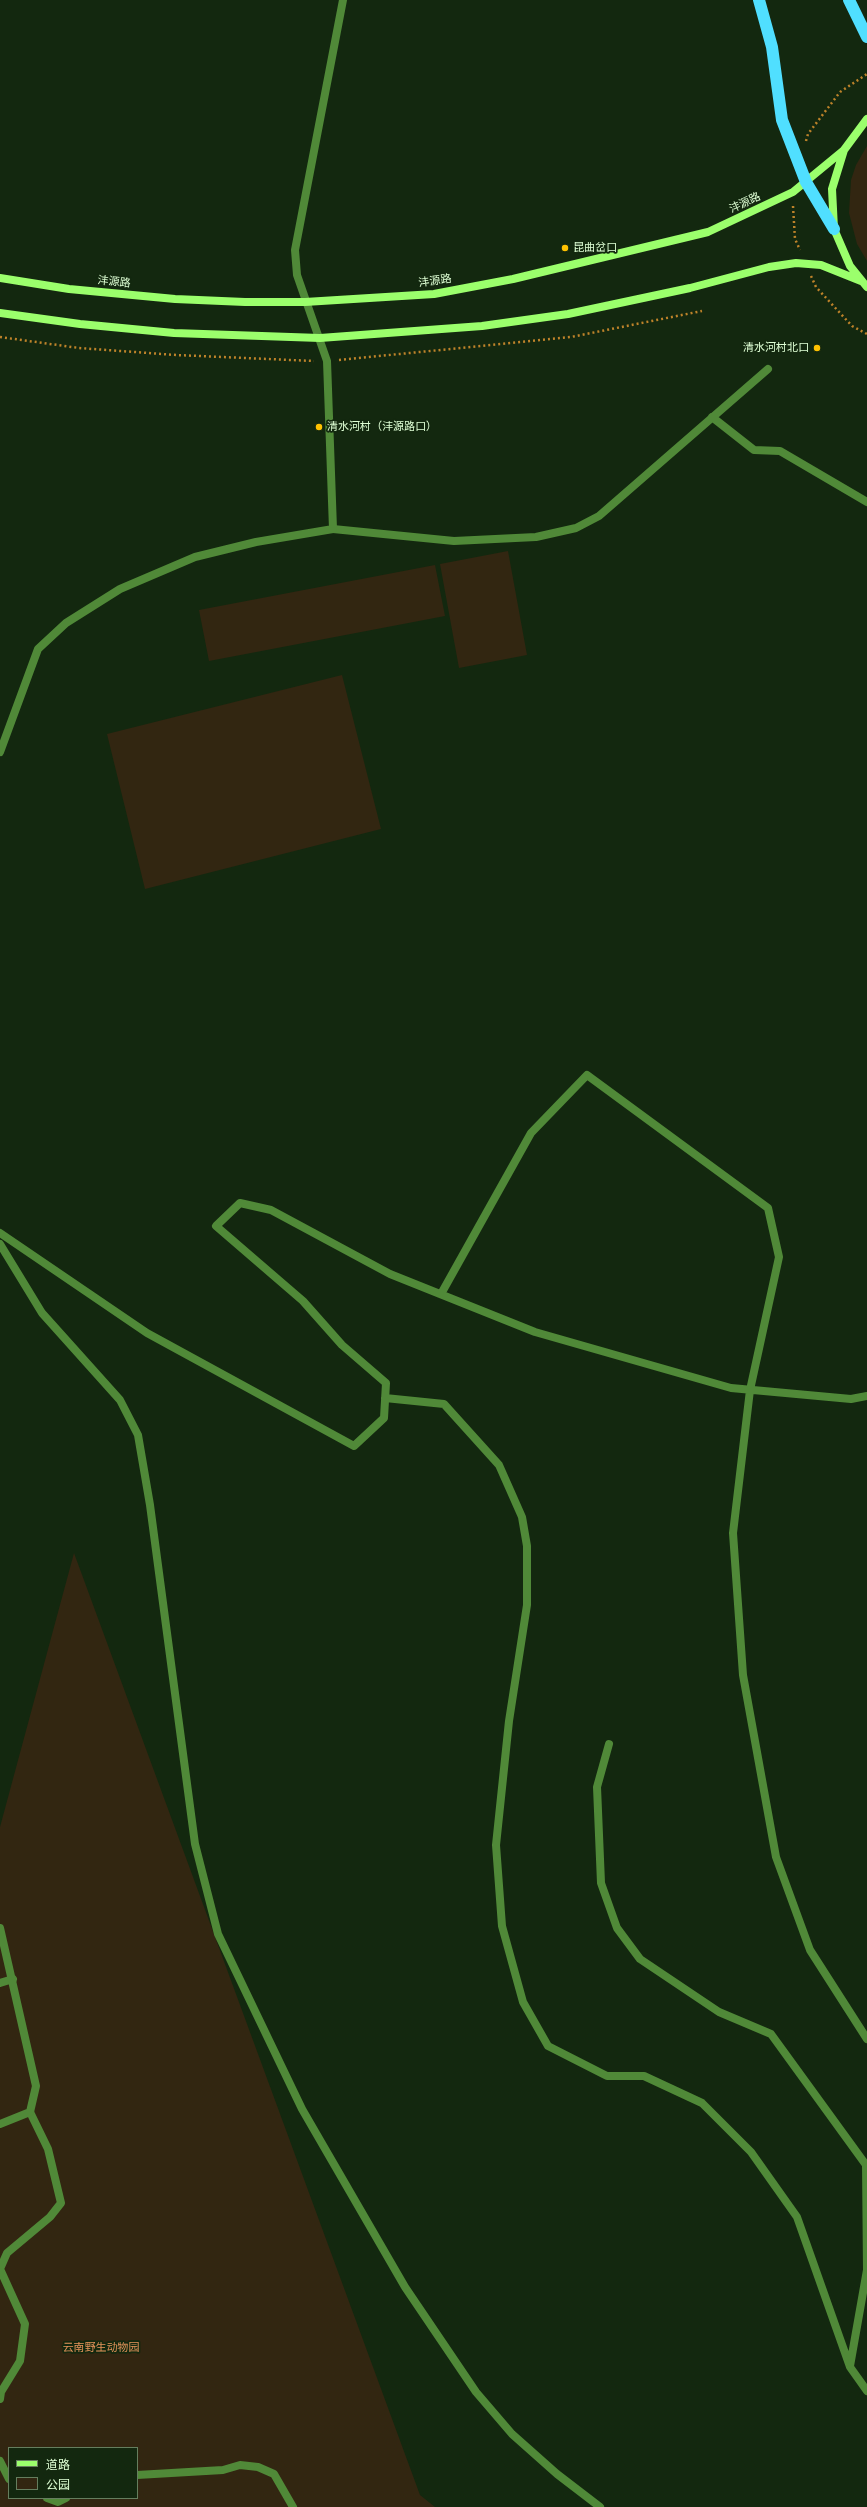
<!DOCTYPE html>
<html>
<head>
<meta charset="utf-8">
<style>
  body { margin:0 }
  #map { position:relative; width:867px; height:2507px; overflow:hidden; background:#13280f; font-family:"PT Sans Narrow","Noto Sans SC",sans-serif }
  canvas { display:block }
  .legend { position:absolute; left:8px; top:2447px; width:130px; height:52px; box-sizing:border-box; background:#13280f; border:1px solid #657e5e; margin:0; padding:5px 7px; list-style:none; font-size:12px; color:#dfffd5 }
  .legend li { display:flex; align-items:center; gap:8px; height:20px }
  .legend b { width:20px; border:1px solid #657e5e }
</style>
</head>
<body>
<div id="map">
<canvas width="867" height="2507"></canvas>
<ul class="legend">
<li><b style="height:5px;background:#9bff6c"></b>道路</li>
<li><b style="height:11px;background:#322611"></b>公园</li>
</ul>
</div>
<script>
const context = document.querySelector('canvas').getContext('2d');
context.lineJoin = 'round';
function paint(path, color) { context.fillStyle = color; context.fill(path, 'evenodd'); }
const toPath = rows => new Path2D(rows.map(r => 'M' + r).join(''));
function trace(path, color, width, dash) { context.strokeStyle = color; context.lineWidth = width; context.lineCap = dash ? 'butt' : 'round'; context.setLineDash(dash || []); context.stroke(path); }
function write(font, color, halo, rows, align = 'center') {
  context.font = font + ' "PT Sans Narrow","Noto Sans SC",sans-serif'; context.lineWidth = 3.5; context.setLineDash([]); context.textBaseline = 'middle'; context.strokeStyle = halo; context.fillStyle = color; for (const [text, x, y, turn = 0] of rows) {
    context.save(); context.translate(x, y); context.rotate((+turn || 0) * Math.PI / 180); context.textAlign = isNaN(turn) ? turn : align; if (halo) context.strokeText(text, 0, 0); context.fillText(text, 0, 0); context.restore();
  }
}
paint(toPath([
  [867,146,867,261,857,244,849,213,851,180,856,165],
  [508,551,527,655,459,668,440,564],
  [435,565,445,616,209,661,199,610],
  [342,675,381,829,145,889,107,734],
  [74,1553,420,2495,435,2507,0,2507,0,1827],
  [9,2448,137,2448,137,2498,9,2498]
]), '#322611');
trace(toPath([
  [806,141,808,134,840,92,867,74],
  [793,206,795,239,800,250],
  [811,276,816,287,852,326,867,334],
  [0,337,79,348,176,355,314,361],
  [339,360,571,337,702,311]
]), '#be832a', 2.5, [2, 3]);
trace(toPath([
  [0,1983,13,1979],
  [0,2399,1,2392,20,2361,25,2324,0,2269,7,2253,50,2217,61,2203,48,2149,30,2112],
  [0,2461,9,2479],
  [137,2475,223,2470,240,2465,258,2467,274,2474,293,2507],
  [47,2498,58,2502,66,2498]
]), '#508938', 8);
trace(toPath([
  [712,417,754,450,780,451,867,502],
  [333,529,454,541,536,537,576,528,599,516,768,369],
  [0,1233,147,1333,354,1446,384,1418,386,1383,342,1345,303,1301,216,1226,240,1203,271,1210,390,1274,535,1332,731,1388,851,1399,867,1396],
  [441,1294,531,1133,587,1075,768,1208,779,1257,750,1390,733,1533,743,1675,776,1857,810,1950,867,2039],
  [385,1398,444,1404,499,1465,522,1517,527,1546,527,1605,509,1721,496,1845,502,1926,523,2002,548,2046,607,2076,644,2076,702,2103,751,2152,797,2217,850,2367,867,2391],
  [609,1744,597,1787,601,1883,617,1928,640,1959,719,2012,771,2034,866,2165,867,2270,850,2366],
  [0,1928,36,2086,30,2112,0,2124]
]), '#508938', 8);
trace(toPath([
  [0,752,38,649,66,623,120,589,195,557,256,542,333,529,327,361,297,275,295,250,343,0],
  [0,1244,42,1313,120,1400,138,1435,150,1505,195,1844,218,1934,302,2109,405,2287,476,2392,512,2434,557,2474,600,2507]
]), '#508938', 8);
trace(toPath([
  [867,119,844,150,832,189,834,229,850,266,867,287],
  [0,278,69,289,175,299,245,302,305,302,434,294,513,279,708,232,793,192,844,150],
  [0,313,80,324,174,333,320,338,482,326,568,314,690,288,769,267,796,263,821,265,861,281]
]), '#9bff6c', 8);
trace(toPath([
  [759,0,772,47,782,120,806,182,834,229],
  [849,0,867,37]
]), '#50dfff', 12);
for (const [x, y, r, color] of [
  [565,248,4,"#ffc201"],
  [817,348,4,"#ffc201"],
  [319,427,4,"#ffc201"]
]) { const dot = new Path2D(); dot.arc(x, y, r, 0, 2 * Math.PI); context.fillStyle = color; context.fill(dot); trace(dot, '#13280f', 1.5); }
write('11px', '#dfffd5', '#13280f', [
  ["沣源路",745,203,-25],
  ["沣源路",435,281,-8],
  ["沣源路",114,282,6]
]);
write('11px', '#dfffd5', '#13280f', [
  ["昆曲岔口",573,248],
  ["清水河村北口",809,348,"right"],
  ["清水河村（沣源路口）",327,427]
], 'left');
write('11px', '#e5945b', '#13280f', [
  ["云南野生动物园",101,2348]
]);
</script>
</body>
</html>
